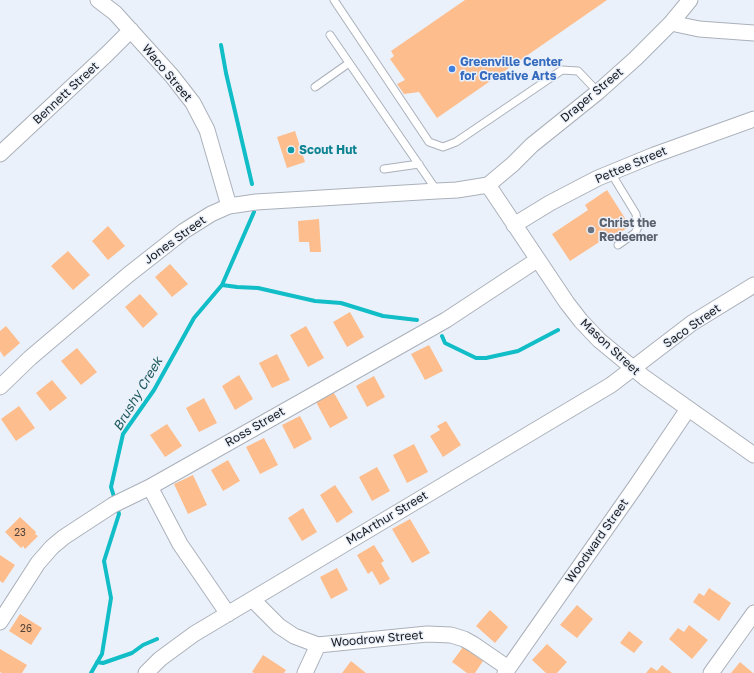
<!DOCTYPE html>
<html>
<head>
<meta charset="utf-8">
<style>
  body { margin:0 }
  canvas { display:block; background:#ebf1fb }
</style>
</head>
<body>
<canvas width="754" height="673"></canvas>
<script>
const context = document.querySelector('canvas').getContext('2d');
context.lineJoin = 'round';
const toPath = rows => new Path2D(rows.map(r => 'M' + r).join(''));
function trace(path, color, width, dash) { context.strokeStyle = color; context.lineWidth = width; context.lineCap = dash ? 'butt' : 'round'; context.setLineDash(dash || []); context.stroke(path); }
function paint(path, color) { context.fillStyle = color; context.fill(path, 'evenodd'); }
function write(font, color, halo, rows, align = 'center') {
  context.font = font + ' "Golos Text",sans-serif'; context.lineWidth = 3; context.setLineDash([]); context.textBaseline = 'middle'; context.strokeStyle = halo; context.fillStyle = color; for (const [text, x, y, turn = 0] of rows) {
    context.save(); context.translate(x, y); context.rotate((+turn || 0) * Math.PI / 180); context.textAlign = isNaN(turn) ? turn : align; if (halo) context.strokeText(text, 0, 0); context.fillText(text, 0, 0); context.restore();
  }
}
trace(toPath([
  [221,45,226,73,252,184],
  [222,285,237,287,258,288,315,301,341,303,383,316,417,320],
  [442,336,445,343,476,358,486,358,518,351,558,330],
  [115,500,111,487,123,434,154,390,194,318,222,285,254,212],
  [97,662,103,663,132,653,143,645,157,639],
  [91,673,102,654,111,598,104,561,119,514,117,507]
]), '#11bdc7', 4);
paint(toPath([
  [465,0,607,0,437,118,419,92,404,94,397,84,405,80,390,59,394,56,391,51],
  [295,131,305,162,287,168,277,137],
  [607,190,630,226,609,240,607,237,570,261,552,234,588,210,585,205],
  [319,219,321,252,310,252,309,242,299,242,298,221],
  [108,226,125,246,108,260,92,241],
  [68,251,90,275,73,290,51,266],
  [170,264,188,284,172,297,155,277],
  [140,294,158,314,143,328,125,307],
  [350,312,364,337,347,347,333,322],
  [6,326,20,343,4,357,0,351,0,331],
  [306,326,324,358,308,367,290,335],
  [429,345,443,371,425,380,411,354],
  [77,348,97,372,81,385,61,361],
  [277,354,290,380,272,388,259,363],
  [239,375,253,399,235,410,222,386],
  [374,376,385,397,367,407,356,386],
  [52,380,67,398,50,411,36,393],
  [334,393,348,418,330,428,316,402],
  [204,398,217,423,199,432,186,408],
  [19,406,35,428,16,441,1,419],
  [300,416,312,439,294,449,282,425],
  [446,421,461,445,443,457,430,436,440,430,437,426],
  [167,424,182,446,165,457,150,435],
  [264,438,278,465,260,474,246,447],
  [414,444,428,472,407,483,393,455],
  [228,460,240,481,223,491,211,470],
  [377,467,390,491,372,501,359,477],
  [193,475,207,505,188,514,174,484],
  [335,485,353,512,337,523,320,495],
  [303,508,317,532,302,541,288,518],
  [20,517,36,532,35,534,38,536,25,549,23,546,21,548,5,532],
  [410,519,430,553,412,563,392,529],
  [374,545,384,561,381,563,390,579,380,585,372,571,368,574,357,555],
  [0,555,15,565,3,583,0,581],
  [337,568,348,590,331,599,320,577],
  [709,588,731,603,719,621,693,602,699,593,704,596],
  [577,605,593,619,577,638,560,625],
  [490,610,508,627,495,643,476,626],
  [20,614,42,628,31,645,9,631],
  [689,625,708,640,692,659,669,639,678,628,684,632],
  [629,631,643,642,634,653,620,643],
  [547,644,567,662,557,673,546,673,532,660],
  [463,647,483,661,475,673,467,673,452,662],
  [0,649,27,665,22,673,2,673,0,672],
  [263,655,286,670,284,673,254,673,252,672],
  [351,661,366,673,342,673],
  [740,662,753,673,731,673],
  [662,665,672,673,646,673,651,667,657,671]
]), '#fdbd8c');
const service = toPath([
  [334,0,429,142,443,147,456,142,562,70,578,71,598,92],
  [330,35,437,191],
  [315,87,349,63],
  [384,169,419,164],
  [611,173,636,214,637,221,638,227,635,233,618,245]
]);
const minor = toPath([
  [98,0,115,13,172,76,193,103,207,130,229,206],
  [671,23,699,29,754,33],
  [0,154,107,54,131,30],
  [488,185,567,303,581,321,599,340,645,378,754,455],
  [488,185,513,164,532,145,598,92,635,59,671,23,690,0],
  [514,225,550,203,598,178,654,155,754,119],
  [0,387,30,358,128,275,184,231,211,214,229,206,256,202,437,191,457,190,488,185],
  [150,487,180,544,228,614],
  [253,600,279,626,294,636,318,645,427,634,451,635,464,639,473,644,508,668],
  [0,622,38,563,52,547,64,537,113,505,150,487,446,320,537,260],
  [146,673,160,659,194,634,611,385,692,323,754,285],
  [305,673,318,645],
  [505,673,636,486,688,409],
  [711,673,754,613]
]);
trace(service, '#abb1ba', 9);
trace(minor, '#abb1ba', 17);
trace(service, '#fff', 7);
trace(minor, '#fff', 15);
for (const [x, y, r, color] of [
  [452,69,4,"#3f7fe0"],
  [291,150,4,"#0f9aa8"],
  [591,230,4,"#6b7280"]
]) { const dot = new Path2D(); dot.arc(x, y, r, 0, 2 * Math.PI); context.fillStyle = color; context.fill(dot); trace(dot, '#ebf1fb', 1.5); }
write('10px', '#504238', null, [
  ["23",20,533],
  ["26",26,629]
]);
write('bold 12px', '#366cbe', '#ebf1fb', [
  ["Greenville Center",460,62],
  ["for Creative Arts",460,76]
], 'left');
write('12px', '#16191c', '#ebf1fb', [
  ["Waco Street",167,73,50],
  ["Bennett Street",66,93,-43],
  ["Draper Street",592,95,-40],
  ["Pettee Street",631,165,-23],
  ["Jones Street",175,240,-36],
  ["Saco Street",692,326,-35],
  ["Mason Street",610,347,43],
  ["Ross Street",255,427,-30],
  ["McArthur Street",387,518,-31],
  ["Woodward Street",597,541,-55],
  ["Woodrow Street",377,639,-5]
]);
write('bold 12px', '#0d838f', '#ebf1fb', [
  ["Scout Hut",299,150]
], 'left');
write('bold 12px', '#5b616d', '#ebf1fb', [
  ["Christ the",599,223],
  ["Redeemer",599,237]
], 'left');
write('italic 13px', '#1b585c', '#ebf1fb', [
  ["Brushy Creek",138,394,-59]
]);
</script>
</body>
</html>
